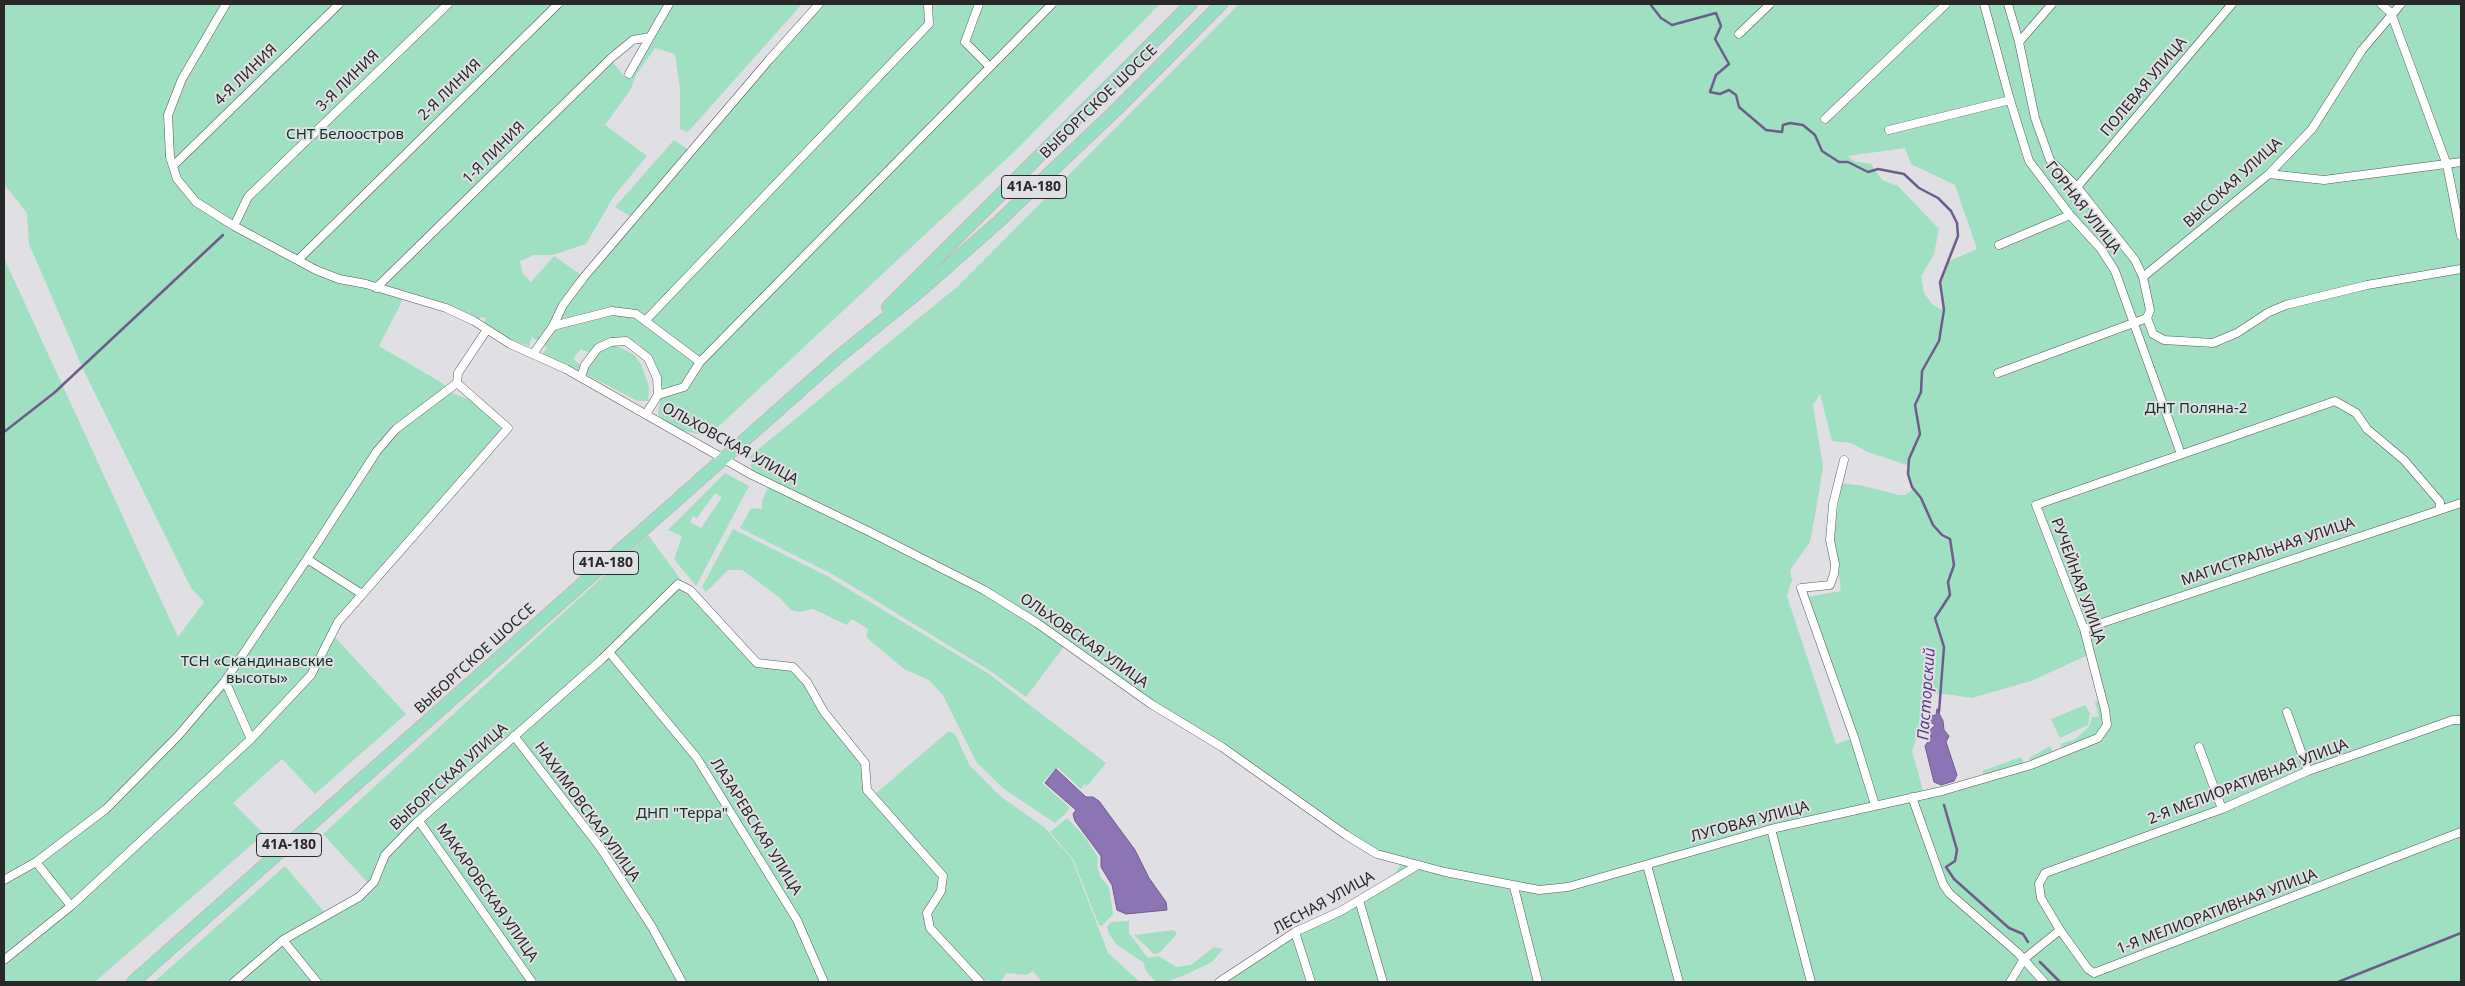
<!DOCTYPE html>
<html>
<head>
<meta charset="utf-8">
<style>
  body { margin:0 }
  #map { position:relative; width:2465px; height:986px; overflow:hidden; background:#e0dfe3; font-family:"Noto Sans",sans-serif }
  canvas { display:block }
  .frame { position:absolute; inset:0; border:5px solid #282829; pointer-events:none }
</style>
</head>
<body>
<div id="map">
<canvas width="2465" height="986"></canvas>
<div class="frame"></div>
</div>
<script>
const context = document.querySelector('canvas').getContext('2d');
context.lineJoin = 'round';
function paint(path, color) { context.fillStyle = color; context.fill(path, 'evenodd'); }
const toPath = rows => new Path2D(rows.map(r => 'M' + r).join(''));
function trace(path, color, width, dash) { context.strokeStyle = color; context.lineWidth = width; context.lineCap = dash ? 'butt' : 'round'; context.setLineDash(dash || []); context.stroke(path); }
function write(font, color, halo, rows, align = 'center') {
  context.font = font + ' "Noto Sans",sans-serif'; context.lineWidth = 4; context.setLineDash([]); context.textBaseline = 'middle'; context.strokeStyle = halo; context.fillStyle = color; for (const [text, x, y, turn = 0] of rows) {
    context.save(); context.translate(x, y); context.rotate((+turn || 0) * Math.PI / 180); context.textAlign = isNaN(turn) ? turn : align; if (halo) context.strokeText(text, 0, 0); context.fillText(text, 0, 0); context.restore();
  }
}
paint(toPath([
  [4,4,802,4,688,132,680,129,680,89,675,54,655,48,636,75,631,89,605,125,647,156,614,196,586,244,553,255,534,255,520,261,523,274,531,282,554,256,584,277,633,218,615,207,674,140,690,151,819,4,1160,4,1016,150,718,427,698,434,680,430,662,419,658,414,662,390,661,377,656,364,639,344,628,338,592,354,581,349,573,359,583,367,580,371,542,354,547,348,532,337,529,346,525,345,508,338,490,327,484,323,486,318,480,317,478,321,405,295,379,346,442,383,454,394,482,404,508,428,332,634,406,714,315,794,282,759,233,803,264,834,95,982,4,982,4,258,178,637,204,602,191,588,83,369,29,244,27,213,4,184],
  [651,36,631,70,626,78,610,59,633,40],
  [1239,4,2461,4,2461,982,1218,982,1298,931,1389,883,1403,861,1385,857,1065,645,1026,697,992,672,834,575,740,528,751,508,762,509,762,500,770,484,752,475,750,456,958,286],
  [1905,148,1911,164,1955,185,1977,249,1949,261,1940,282,1943,310,1933,305,1924,293,1921,276,1934,254,1939,229,1898,186,1882,180,1871,164,1854,161,1848,156],
  [1820,394,1832,441,1851,443,1868,452,1907,465,1912,490,1905,495,1899,495,1864,486,1841,483,1834,536,1841,591,1807,597,1854,738,1836,744,1787,596,1792,580,1790,570,1810,542,1818,498,1823,467,1813,405],
  [2090,654,2103,698,2095,702,2099,717,2092,717,2089,727,2074,740,2060,744,2065,753,2055,756,2050,746,2029,758,2032,765,2025,767,2021,757,1982,771,1985,779,1924,794,1912,751,1933,694,1945,694,1972,698,2031,681],
  [613,344,633,354,641,364,649,387,648,401,638,401,587,375,587,368,599,350],
  [725,473,749,486,696,586,674,559,682,536,668,530],
  [715,493,722,497,701,528,690,522,693,516,697,518],
  [733,529,827,576,989,674,1106,763,1087,786,1085,784,1081,789,1057,767,1042,783,1069,807,1068,811,1055,823,1004,789,977,763,943,695,929,680,904,669,866,637,868,629,852,619,847,625,813,609,799,612,791,610,779,597,742,570,728,570,706,592,702,587],
  [648,535,687,588,757,663,793,667,865,763,866,787,874,795,949,731,955,734,970,766,1000,796,1044,827,1072,859,1108,953,1140,982,1042,982,1033,971,1027,975,1006,973,1001,982,986,980,984,982,154,982,285,866,325,913,346,906,368,883,323,834],
  [2085,705,2090,713,2088,725,2060,738,2051,719],
  [1067,818,1084,836,1098,857,1097,866,1101,878,1109,887,1113,914,1102,926,1099,925,1073,859,1050,832],
  [1129,921,1129,933,1148,958,1159,956,1176,967,1191,965,1214,947,1223,949,1212,962,1187,974,1166,982,1155,981,1145,970,1144,963,1117,945,1109,934,1107,927,1111,922],
  [1174,930,1177,934,1159,953,1154,954,1134,935]
]), '#9fe0c2');
const water = toPath([
  [1937,709,1943,721,1944,730,1949,736,1946,742,1957,775,1954,781,1941,785,1934,782,1925,746,1931,737,1929,731,1935,725,1928,721,1931,716,1936,715,1937,709],
  [1056,769,1086,797,1093,797,1099,801,1135,850,1149,878,1166,902,1167,910,1126,914,1117,910,1112,885,1101,867,1101,856,1075,821,1073,814,1076,810,1045,783,1056,769]
]);
paint(water, '#8c74b5');
trace(water, '#6e5d8b', 1);
trace(toPath([
  [1650,4,1661,18,1672,25,1716,13,1721,26,1715,39,1729,64,1716,75,1710,92,1720,94,1729,90,1736,95,1739,107,1766,130,1782,132,1783,125,1790,123,1803,125,1815,135,1822,151,1839,162,1848,162,1868,172,1878,169,1904,174,1919,188,1938,198,1951,211,1957,223,1958,236,1940,282,1944,310,1939,341,1922,371,1921,392,1915,405,1920,434,1909,459,1908,474,1912,487,1921,498,1933,525,1942,535,1950,539,1954,565,1948,582,1950,595,1935,618,1944,647,1939,712],
  [4,432,54,393,223,235],
  [1944,805,1957,850,1955,861,1946,867,1954,879,2009,928,2023,934,2028,942],
  [2040,962,2060,982],
  [2338,982,2461,933]
]), '#6e5d8b', 2.5);
const street = toPath([
  [226,4,182,79,168,115,170,157,177,179,196,202,234,226,316,270,339,279,366,284,446,308,474,321,510,344,566,369,752,475,870,532,984,590,1037,623,1151,704,1222,747,1346,835,1377,854,1445,872,1539,890,1568,887,1771,829,1942,791,2031,765,2098,738,2107,725,2105,710,2084,629,2036,505,2335,401,2356,413,2367,429,2404,460,2440,502,2440,509],
  [979,4,965,42,989,66],
  [1984,4,2010,100,2029,161,2070,215,2101,249,2115,271,2181,454],
  [2381,4,2391,13,2447,165,2461,236],
  [1739,34,1770,4],
  [2019,42,2052,4],
  [629,74,650,37],
  [1825,119,1946,4],
  [1889,130,2010,100],
  [173,166,339,4],
  [2269,174,2324,180,2461,162],
  [2077,187,2232,4],
  [234,226,248,197,448,4],
  [1999,245,2070,215],
  [298,260,558,4],
  [2143,277,2269,174,2312,129,2362,50,2401,4],
  [376,288,611,58,633,40,650,37,669,4],
  [2147,318,2153,334,2164,340,2213,343,2237,333,2269,312,2286,305,2367,285,2461,269],
  [646,320,929,24,928,4],
  [553,326,612,311,636,314,700,362],
  [533,354,553,326,563,305,584,277,769,60,819,4],
  [1998,373,2147,318,2150,310,2143,277,2135,260,2077,187,2050,160,2035,118,2019,42,2008,4],
  [581,377,585,365,598,348,611,342,626,341,648,358,657,378,658,395,646,414],
  [658,395,684,387,700,362,1052,4],
  [1844,460,1833,504,1830,540,1835,564,1834,574,1830,585,1801,588,1854,737,1875,805],
  [307,559,362,594],
  [2084,629,2461,503],
  [609,652,697,758,797,920,824,982],
  [225,681,251,739],
  [2287,712,2308,771],
  [2461,720,2453,720,2308,771,2222,809,2045,873,2039,884,2041,898,2060,930,2088,969,2094,973,2461,832],
  [514,736,600,847,652,927,682,982],
  [2199,747,2222,809],
  [1912,797,1943,884,1949,893,2018,953,2044,982],
  [419,821,532,982],
  [1771,829,1811,982],
  [36,862,71,906],
  [1647,865,1679,982],
  [4,880,36,862,106,809,178,736,225,681,307,559,377,451,396,429,457,383],
  [1514,887,1538,982],
  [1359,900,1383,982],
  [1295,932,1311,982],
  [283,940,317,982],
  [4,960,71,906,251,739,311,675,338,622,508,428,457,383,458,373,486,331],
  [234,982,283,940,359,897,374,882,385,855,415,824,602,659,678,584,690,590,757,663,793,667,807,682,824,712,865,763,867,790,943,876,941,891,927,913,930,928,980,982],
  [1219,982,1295,932,1341,911,1418,865],
  [2010,982,2024,959,2060,930]
]);
const primary = toPath([
  [888,307,1191,4],
  [133,982,837,358,921,290,996,224,1117,109,1221,4]
]);
trace(street, '#5a595c', 9);
trace(primary, '#bebebf', 14);
trace(street, '#fff', 8);
trace(primary, '#97dfc2', 12);
for (const [x, y, w] of [
  [1034,187,65],
  [606,563,65],
  [289,845,65]
]) { const box = new Path2D(); box.roundRect(x - w / 2, y - 11.5, w, 23, 4); context.fillStyle = '#e0dfe3'; context.fill(box); trace(box, '#282829', 1); }
write('bold 14px', '#282829', null, [
  ["41А-180",1034,187],
  ["41А-180",606,563],
  ["41А-180",289,845]
]);
write('15px', '#282829', '#e0dfe3', [
  ["4-Я ЛИНИЯ",246,75,-44],
  ["3-Я ЛИНИЯ",348,81,-44],
  ["ПОЛЕВАЯ УЛИЦА",2144,87,-50],
  ["2-Я ЛИНИЯ",450,90,-44],
  ["ВЫБОРГСКОЕ ШОССЕ",1099,102,-44],
  ["1-Я ЛИНИЯ",494,153,-45],
  ["ВЫСОКАЯ УЛИЦА",2233,183,-42],
  ["ГОРНАЯ УЛИЦА",2083,208,52],
  ["ОЛЬХОВСКАЯ УЛИЦА",730,444,29],
  ["МАГИСТРАЛЬНАЯ УЛИЦА",2268,552,-19],
  ["РУЧЕЙНАЯ УЛИЦА",2078,581,70],
  ["ОЛЬХОВСКАЯ УЛИЦА",1084,641,35],
  ["ВЫБОРГСКОЕ ШОССЕ",475,659,-42],
  ["ВЫБОРГСКАЯ УЛИЦА",449,777,-42],
  ["2-Я МЕЛИОРАТИВНАЯ УЛИЦА",2248,782,-21],
  ["НАХИМОВСКАЯ УЛИЦА",587,812,54],
  ["ЛУГОВАЯ УЛИЦА",1750,822,-15],
  ["ЛАЗАРЕВСКАЯ УЛИЦА",756,827,58],
  ["МАКАРОВСКАЯ УЛИЦА",487,893,55],
  ["ЛЕСНАЯ УЛИЦА",1324,903,-29],
  ["1-Я МЕЛИОРАТИВНАЯ УЛИЦА",2217,912,-21]
]);
write('15px', '#0d3425', '#e0dfe3', [
  ["СНТ Белоостров",345,135],
  ["ДНТ Поляна-2",2196,409],
  ["ТСН «Скандинавские",257,662],
  ["высоты»",257,679],
  ["ДНП \"Терра\"",682,814]
]);
write('italic 16px', '#593888', '#e0dfe3', [
  ["Пасторский",1927,694,-86]
]);
</script>
</body>
</html>
